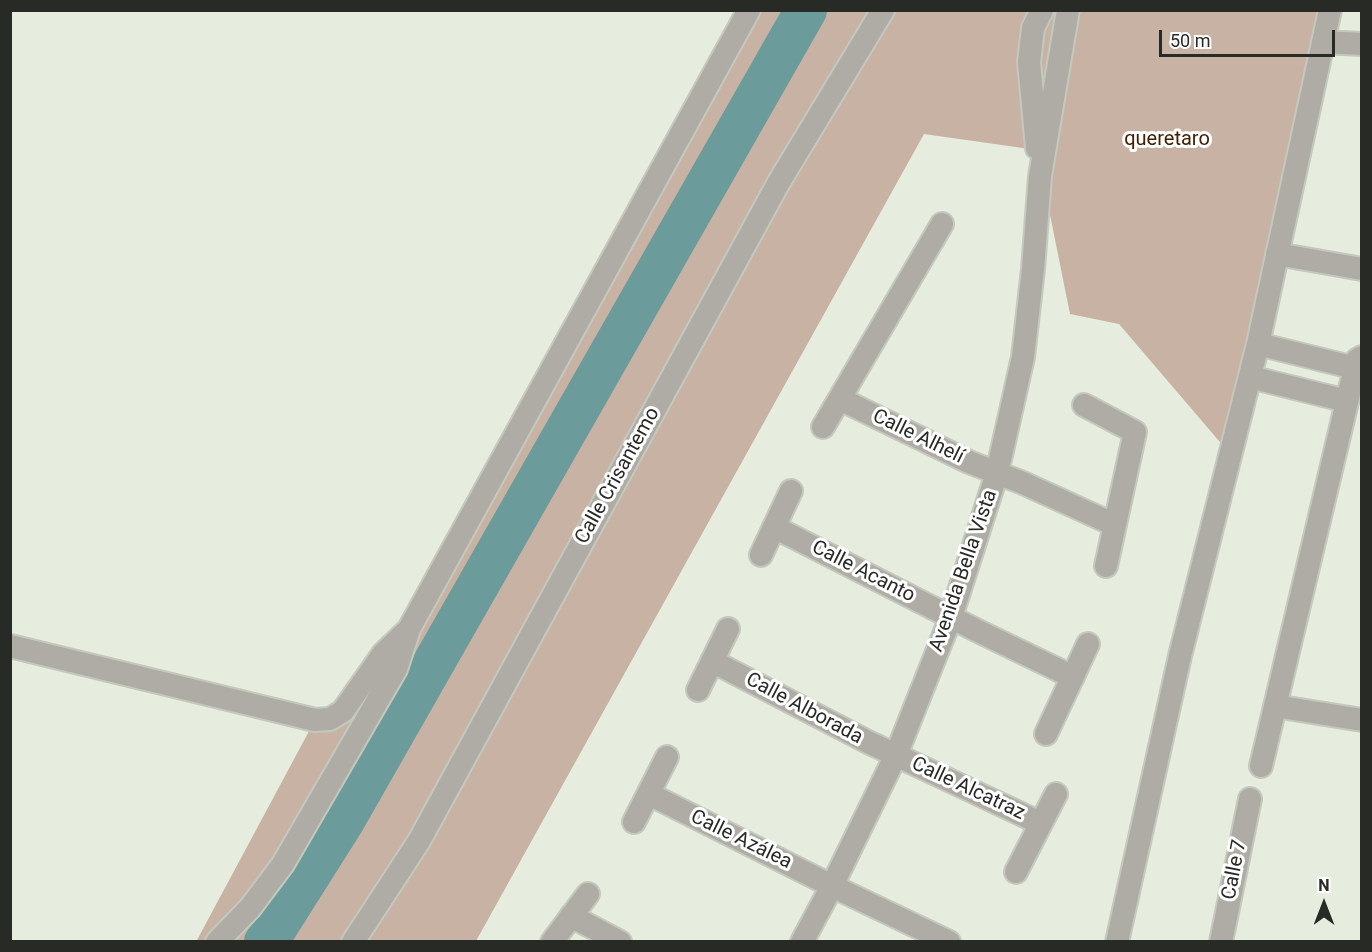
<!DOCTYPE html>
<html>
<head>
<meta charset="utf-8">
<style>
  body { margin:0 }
  #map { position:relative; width:1372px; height:952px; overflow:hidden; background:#e6ecde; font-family:Roboto,sans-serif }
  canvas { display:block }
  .frame { position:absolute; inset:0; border:12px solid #282a25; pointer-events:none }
  .north { position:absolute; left:1294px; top:874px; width:60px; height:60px; -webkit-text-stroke:4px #fff; paint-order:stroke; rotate:0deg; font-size:16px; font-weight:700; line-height:24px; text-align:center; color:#282a25 }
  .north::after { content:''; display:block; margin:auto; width:21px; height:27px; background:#282a25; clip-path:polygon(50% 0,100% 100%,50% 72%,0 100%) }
  .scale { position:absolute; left:1159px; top:30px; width:176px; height:27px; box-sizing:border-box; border:3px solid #282a25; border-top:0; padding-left:8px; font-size:18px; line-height:21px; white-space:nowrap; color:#282a25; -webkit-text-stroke:4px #fff; paint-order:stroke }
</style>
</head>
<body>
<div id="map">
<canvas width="1372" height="952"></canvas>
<div class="frame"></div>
<div class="north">N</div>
<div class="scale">50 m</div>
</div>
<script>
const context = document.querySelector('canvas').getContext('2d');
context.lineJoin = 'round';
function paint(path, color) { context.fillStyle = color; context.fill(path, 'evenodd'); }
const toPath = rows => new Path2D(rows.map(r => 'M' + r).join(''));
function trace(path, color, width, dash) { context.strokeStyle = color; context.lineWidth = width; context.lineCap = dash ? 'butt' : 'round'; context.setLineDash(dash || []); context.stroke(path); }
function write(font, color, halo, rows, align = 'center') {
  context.font = font + ' Roboto,sans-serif'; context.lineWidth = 6; context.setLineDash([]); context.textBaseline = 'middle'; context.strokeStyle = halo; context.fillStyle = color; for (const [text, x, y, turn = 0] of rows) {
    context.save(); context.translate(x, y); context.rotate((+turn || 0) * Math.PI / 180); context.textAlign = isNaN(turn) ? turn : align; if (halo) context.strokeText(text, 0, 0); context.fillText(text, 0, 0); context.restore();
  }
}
paint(toPath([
  [749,11,1324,11,1231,455,1119,324,1070,314,1037,150,924,134,476,941,196,942,315,720,383,654]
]), '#c7b2a3');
trace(toPath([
  [265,942,276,928,343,822,806,10]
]), '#6b9b9b', 42);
const minor = toPath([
  [1323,42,1362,44],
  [1037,148,1029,62,1033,28,1042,10],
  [1277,254,1362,269],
  [1258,344,1355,368],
  [1250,377,1347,401],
  [840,399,969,462,1023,483,1115,525],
  [1084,405,1135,432,1106,566],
  [823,427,942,224],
  [774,527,976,630,1073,677],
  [761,555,791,491],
  [10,646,315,720,330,719,343,711,383,654,406,632],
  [712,661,868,742,1040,823],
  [698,690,728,629],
  [1275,706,1362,720],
  [1046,734,1088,644],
  [1261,766,1355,368,1357,360,1362,357],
  [649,794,832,886,949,942],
  [634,822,667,757],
  [1016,872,1056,794],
  [571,916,620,942],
  [217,942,250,908,283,864,396,669,409,629,749,10],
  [353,942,419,841,779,182,883,10],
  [552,942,588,894],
  [802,942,832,886,896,755,951,617,997,473,1023,357,1033,269,1040,176,1068,10],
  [1117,942,1180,656,1258,344,1330,10],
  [1221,942,1250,799]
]);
trace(minor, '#c4c9bd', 26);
trace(minor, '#afaca6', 22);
write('20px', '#422103', '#fff', [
  ["queretaro",1167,140]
]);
write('20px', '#282a25', '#fff', [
  ["Calle Alhelí",918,437,26],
  ["Calle Crisantemo",618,476,-61],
  ["Avenida Bella Vista",964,571,-71],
  ["Calle Acanto",863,572,27],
  ["Calle Alborada",804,709,28],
  ["Calle Alcatraz",968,789,25],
  ["Calle Azálea",741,840,26],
  ["Calle 7",1235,870,-79]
]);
</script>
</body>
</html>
